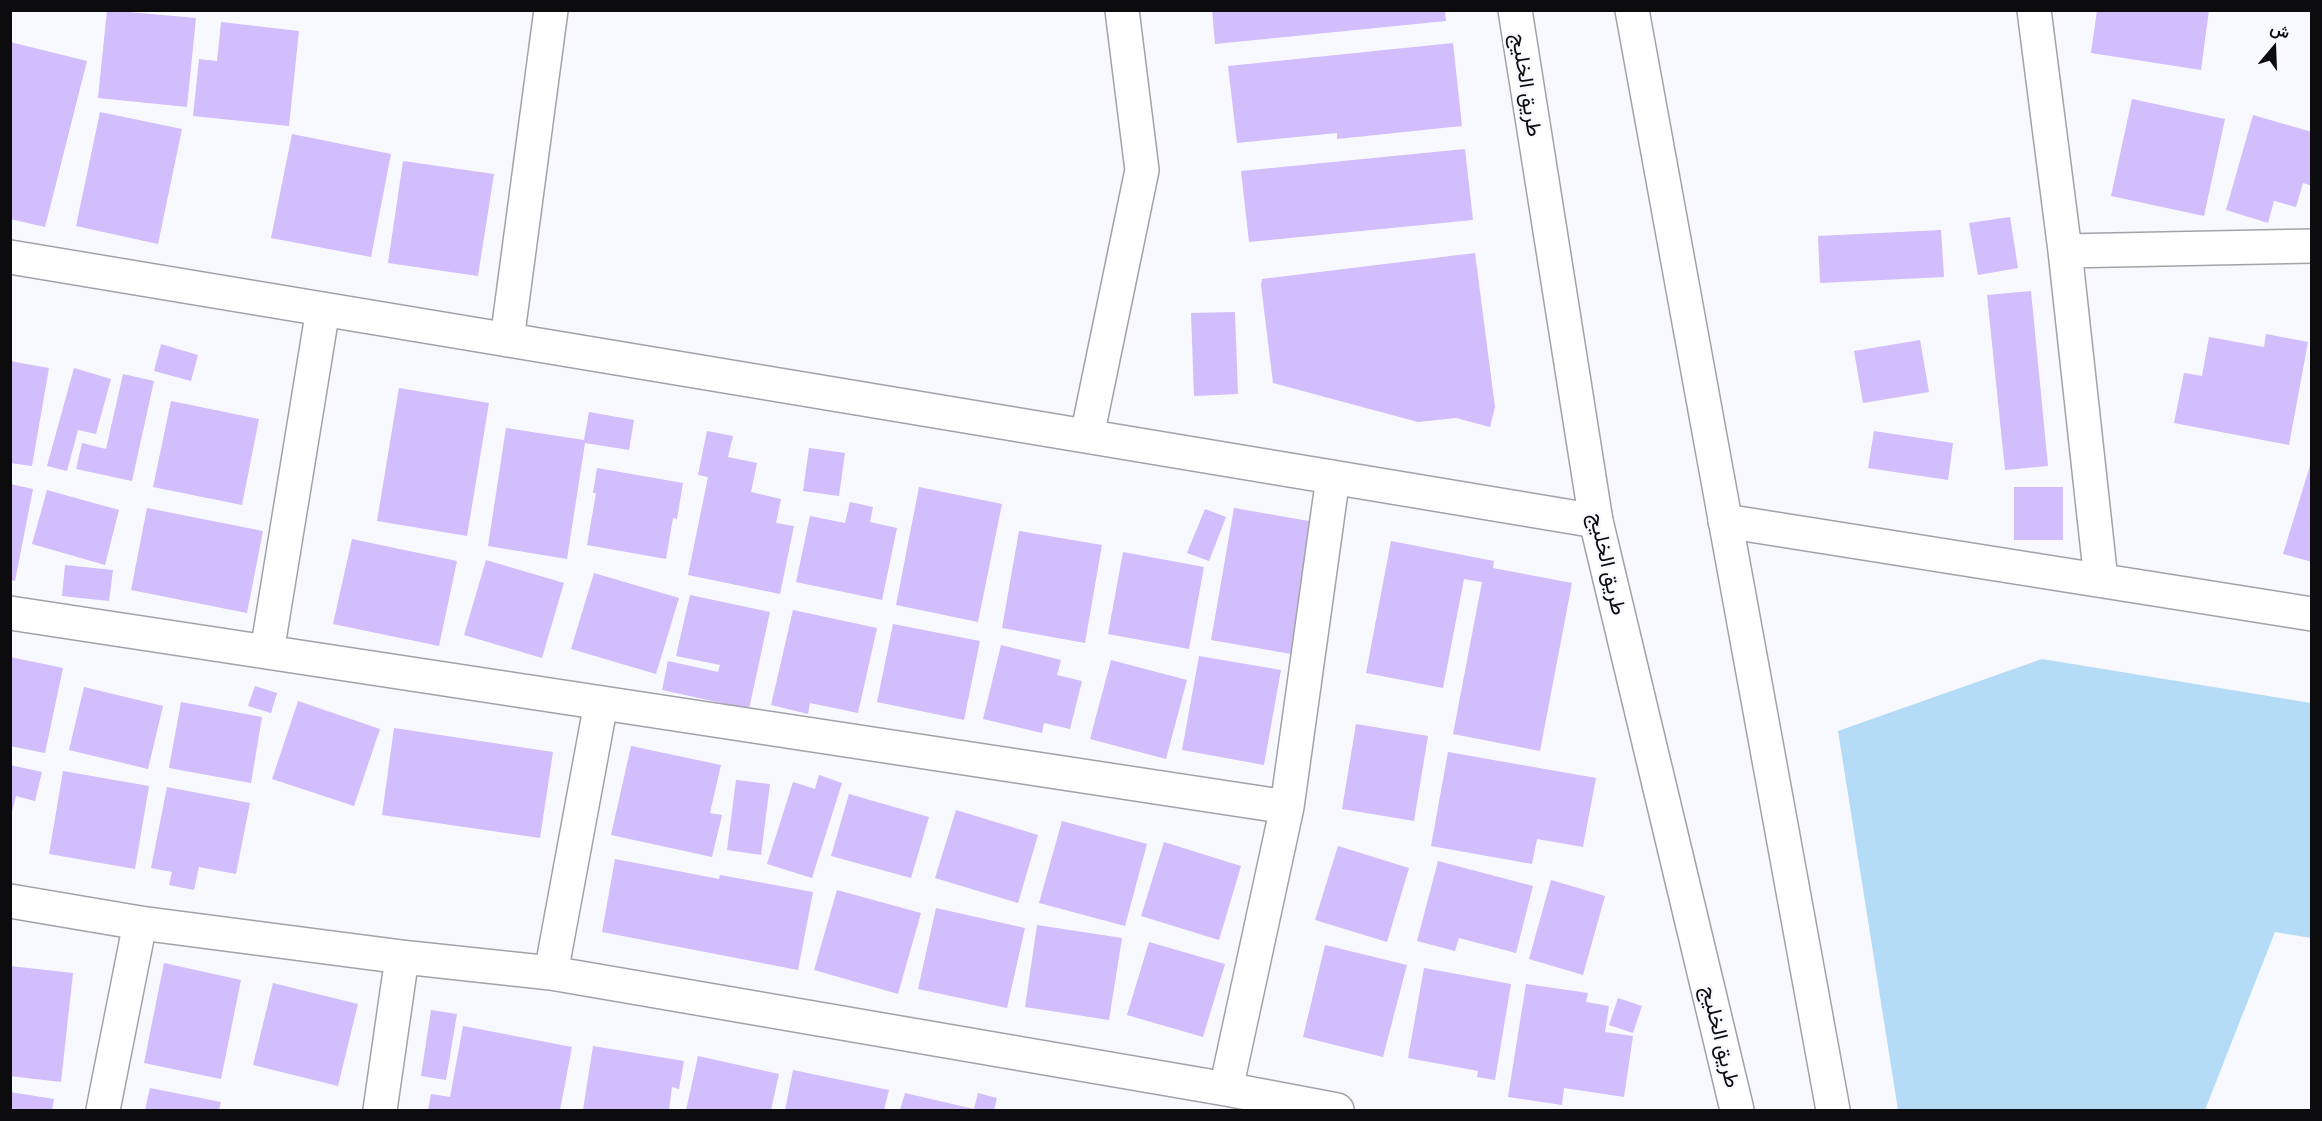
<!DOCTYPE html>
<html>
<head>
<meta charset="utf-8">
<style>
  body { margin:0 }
  #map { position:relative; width:2322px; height:1121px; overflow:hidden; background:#f8f9fe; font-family:Cabin,Vazirmatn,sans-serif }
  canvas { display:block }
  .frame { position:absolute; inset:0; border:12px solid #0c0c0e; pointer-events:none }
  .north { position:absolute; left:2244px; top:18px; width:60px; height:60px; -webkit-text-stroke:4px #f8f9fe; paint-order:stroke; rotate:19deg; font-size:16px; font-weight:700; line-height:24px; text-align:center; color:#0c0c0e }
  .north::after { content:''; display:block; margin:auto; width:21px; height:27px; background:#0c0c0e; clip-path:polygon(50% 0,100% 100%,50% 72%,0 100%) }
</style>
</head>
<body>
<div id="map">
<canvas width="2322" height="1121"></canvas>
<div class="frame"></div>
<div class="north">ش</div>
</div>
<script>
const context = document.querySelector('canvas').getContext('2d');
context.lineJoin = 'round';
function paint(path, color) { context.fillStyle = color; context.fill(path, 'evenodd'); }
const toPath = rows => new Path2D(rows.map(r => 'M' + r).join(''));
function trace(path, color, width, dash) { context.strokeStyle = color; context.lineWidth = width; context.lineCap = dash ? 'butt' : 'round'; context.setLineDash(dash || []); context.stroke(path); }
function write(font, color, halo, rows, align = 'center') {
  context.font = font + ' Cabin,Vazirmatn,sans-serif'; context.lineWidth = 5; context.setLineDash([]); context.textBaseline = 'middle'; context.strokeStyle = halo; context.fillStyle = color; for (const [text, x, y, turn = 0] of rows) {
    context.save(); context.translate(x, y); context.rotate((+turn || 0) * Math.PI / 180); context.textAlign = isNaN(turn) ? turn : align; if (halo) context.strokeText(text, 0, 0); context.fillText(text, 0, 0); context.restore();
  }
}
paint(toPath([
  [2042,659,2311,703,2311,938,2275,932,2205,1110,1898,1110,1838,731]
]), '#b5dcf6');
paint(toPath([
  [107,10,196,18,187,107,98,98],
  [1212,10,1445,10,1446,21,1215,44],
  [2097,10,2209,10,2201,70,2091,53],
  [221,22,299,31,289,126,193,116,199,59,217,61],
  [10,42,87,61,45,227,10,219],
  [1453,43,1462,126,1337,139,1337,133,1237,143,1228,66],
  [2132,99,2225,119,2204,216,2111,196],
  [100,112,182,129,158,244,76,226],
  [2253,115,2312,132,2312,186,2303,183,2296,207,2274,201,2268,223,2226,210],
  [292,134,391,154,371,257,271,238],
  [1465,149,1473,220,1249,242,1241,171],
  [403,161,494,174,478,276,388,263],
  [2010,217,2018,268,1978,275,1969,223],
  [1941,230,1944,277,1820,283,1818,236],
  [1475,253,1495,407,1490,427,1456,418,1418,422,1273,383,1261,285,1262,279],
  [2031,291,2048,466,2005,470,1987,295],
  [1235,312,1238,394,1194,396,1191,313],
  [2266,334,2308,342,2289,445,2174,423,2184,373,2202,376,2209,337,2264,347],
  [1920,340,1929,392,1863,403,1854,351],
  [161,344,198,355,191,381,154,371],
  [10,361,49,368,32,466,10,463],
  [74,368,111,379,96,434,78,430,67,471,47,466],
  [123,374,154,381,132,481,76,469,82,443,106,449],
  [399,388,489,403,467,536,377,521],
  [171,401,259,419,242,505,153,487],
  [589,412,634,420,629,450,585,443,567,559,488,546,506,428,584,440],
  [707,431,733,436,728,457,757,463,751,492,781,499,776,523,794,526,780,594,688,575,708,477,698,475],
  [1874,431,1953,443,1948,480,1868,468],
  [809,448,845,453,839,496,803,491],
  [2312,459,2312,562,2283,554],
  [597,468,683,483,677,519,673,518,666,559,587,545,596,493,593,493],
  [10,484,33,489,15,581,10,580],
  [919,487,1002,504,978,622,896,605],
  [2014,487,2063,487,2063,540,2014,540],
  [47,490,119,510,105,565,32,544],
  [850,502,873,507,870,522,897,528,882,600,796,582,810,516,845,523],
  [147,508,263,531,247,613,131,590],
  [1234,508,1315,522,1291,654,1211,640],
  [1205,509,1226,517,1209,561,1187,553],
  [1019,531,1102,545,1085,643,1002,628],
  [352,539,457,561,439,646,333,624],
  [1391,541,1494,561,1493,568,1572,583,1540,751,1453,734,1482,582,1464,579,1443,688,1366,673],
  [1123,552,1204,567,1189,649,1108,634],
  [486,560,564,583,542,658,464,635],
  [65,565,113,570,109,601,62,596],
  [594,573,679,598,656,674,571,649],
  [690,595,770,612,749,709,662,690,668,661,718,672,720,665,676,656],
  [793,610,877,628,858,713,810,703,808,714,771,705],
  [893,624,980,641,964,720,877,702],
  [1001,645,1061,660,1057,675,1082,681,1070,729,1044,723,1042,733,983,719],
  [1199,656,1281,670,1264,765,1182,750],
  [10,657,63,668,45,753,10,746],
  [1111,660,1187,680,1166,759,1090,739],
  [255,686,277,693,271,713,248,706],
  [84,687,163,706,148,769,69,750],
  [298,701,380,729,354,806,272,779],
  [181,702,262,717,251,783,169,768],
  [1356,724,1428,736,1414,821,1342,809],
  [394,728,553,752,540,838,382,815],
  [631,746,721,765,710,813,722,815,712,857,611,835],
  [1448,752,1596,778,1583,847,1537,839,1532,864,1431,846],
  [10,765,42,772,35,801,16,796,11,815],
  [63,771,149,786,135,869,49,854],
  [819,775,842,783,812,878,767,864,793,782,815,789],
  [736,780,770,784,761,855,727,850],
  [167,787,250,803,236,874,199,867,194,890,169,885,172,872,151,868],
  [849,794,929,817,911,878,831,856],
  [956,810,1038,835,1018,903,935,878],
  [1062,821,1147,844,1125,926,1039,903],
  [1164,842,1241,866,1219,940,1141,916],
  [1338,846,1409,868,1387,942,1315,920],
  [615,859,719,879,720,875,813,892,798,970,602,932],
  [1438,861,1533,886,1516,953,1459,938,1455,951,1417,941],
  [1551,880,1605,896,1583,975,1529,959],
  [837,890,921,913,898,994,814,970],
  [936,908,1025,928,1007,1008,918,989],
  [1037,925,1122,938,1109,1020,1025,1007],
  [1149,942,1225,964,1203,1037,1127,1015],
  [1325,945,1407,965,1383,1057,1303,1037],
  [164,963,241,980,221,1079,144,1063],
  [10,966,73,973,61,1082,10,1076],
  [1424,968,1511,984,1495,1080,1477,1077,1478,1071,1408,1058],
  [273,983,358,1004,338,1086,253,1065],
  [1526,984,1588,993,1586,1002,1609,1006,1605,1032,1633,1036,1624,1097,1564,1088,1562,1105,1508,1097],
  [1618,998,1642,1006,1633,1033,1609,1025],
  [431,1010,457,1014,446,1080,421,1076],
  [463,1026,572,1047,560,1110,428,1110,431,1094,450,1097],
  [593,1046,684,1061,679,1089,672,1087,669,1110,583,1110],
  [698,1056,779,1074,771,1110,686,1110],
  [793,1070,889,1090,884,1110,785,1110],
  [150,1088,221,1102,219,1110,145,1110],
  [10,1092,54,1099,52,1110,10,1110],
  [905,1093,974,1109,978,1093,997,1098,994,1110,900,1110]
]), '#d2bdfd');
const minor = toPath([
  [2034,10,2065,251,2101,580],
  [2065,251,2312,246],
  [10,257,1596,521],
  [507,340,551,10],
  [1087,436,1142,170,1122,10],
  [1725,521,2312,614],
  [10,613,1287,807],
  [267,652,323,309],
  [10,901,140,923,402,957,551,973,1226,1089,1337,1110],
  [551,973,601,703],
  [1226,1089,1287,807,1333,477],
  [103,1110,140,923],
  [380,1110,402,957]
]);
const primary = toPath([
  [1515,10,1596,521,1737,1110],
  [1632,10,1833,1110]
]);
trace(minor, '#a2a3a9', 36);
trace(primary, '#a2a3a9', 36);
trace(minor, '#fff', 33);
trace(primary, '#fff', 33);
write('21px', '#0c0c0e', '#f8f9fe', [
  ["طريق الخليج",1526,85,81],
  ["طريق الخليج",1607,564,77],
  ["طريق الخليج",1720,1037,76]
]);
</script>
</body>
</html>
